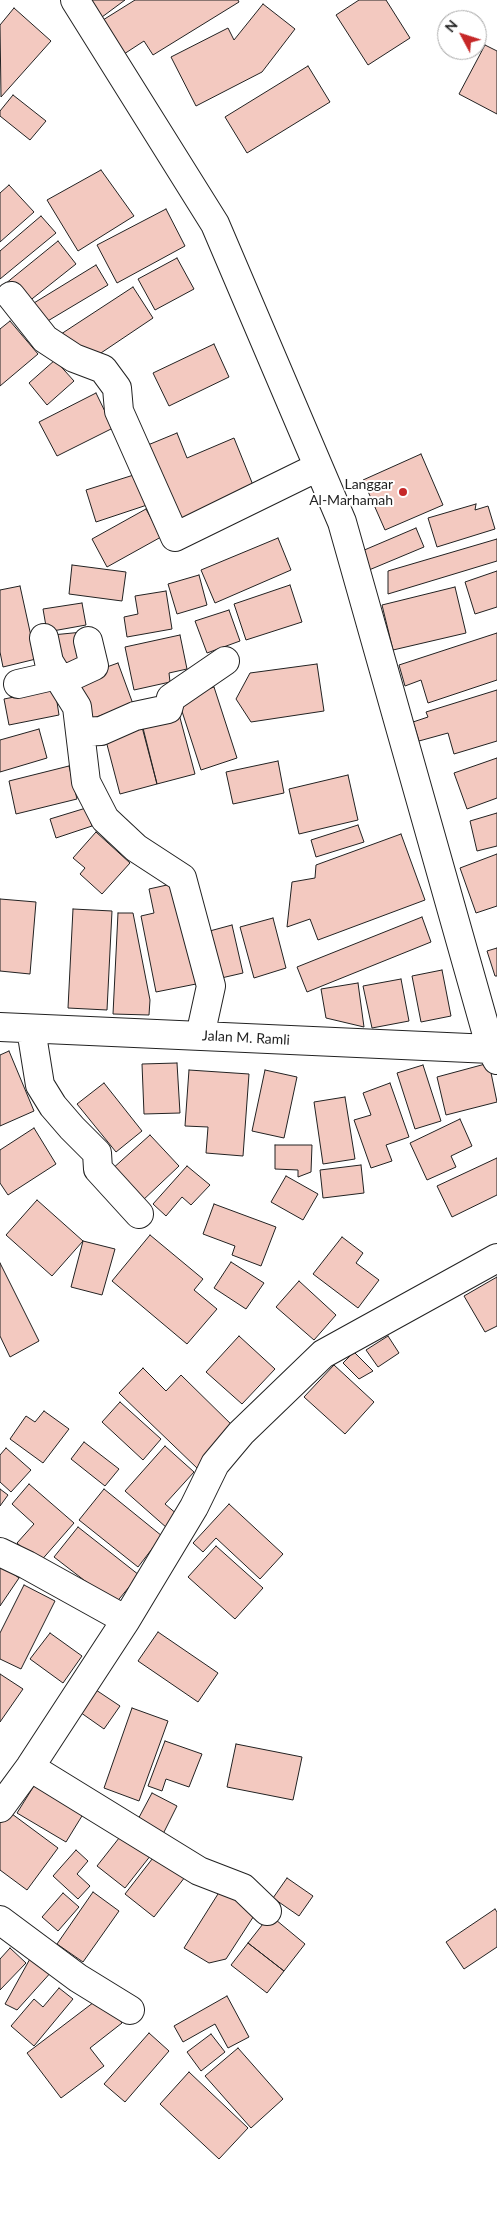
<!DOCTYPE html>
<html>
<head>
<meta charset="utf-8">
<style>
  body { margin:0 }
  #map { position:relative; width:497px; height:2230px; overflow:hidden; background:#fff; font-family:Lato,sans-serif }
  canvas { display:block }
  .north { position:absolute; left:437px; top:10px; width:50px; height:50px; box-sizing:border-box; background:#fff; border:1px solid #a7a7a7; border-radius:50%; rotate:310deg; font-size:14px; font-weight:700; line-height:20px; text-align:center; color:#222 }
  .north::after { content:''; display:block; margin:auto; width:18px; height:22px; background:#c62828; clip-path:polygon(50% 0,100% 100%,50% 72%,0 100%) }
</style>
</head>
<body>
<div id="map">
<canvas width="497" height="2230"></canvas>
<div class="north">N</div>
</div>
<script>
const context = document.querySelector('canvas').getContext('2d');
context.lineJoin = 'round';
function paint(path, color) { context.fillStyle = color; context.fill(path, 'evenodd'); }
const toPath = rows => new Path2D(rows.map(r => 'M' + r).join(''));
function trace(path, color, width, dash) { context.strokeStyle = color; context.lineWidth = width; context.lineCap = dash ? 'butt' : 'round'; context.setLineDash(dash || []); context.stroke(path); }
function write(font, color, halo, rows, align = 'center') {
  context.font = font + ' Lato,sans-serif'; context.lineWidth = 4; context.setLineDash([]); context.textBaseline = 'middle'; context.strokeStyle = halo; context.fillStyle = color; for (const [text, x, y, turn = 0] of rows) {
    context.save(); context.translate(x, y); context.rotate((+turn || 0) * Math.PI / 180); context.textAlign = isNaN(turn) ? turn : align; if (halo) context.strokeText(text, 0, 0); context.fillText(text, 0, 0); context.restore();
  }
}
const building = toPath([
  [90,0,125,0,102,17,90,0],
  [135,0,238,0,239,2,153,55,144,41,124,54,103,20,135,0],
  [359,0,386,0,410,38,368,65,336,15,359,0],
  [263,4,295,29,262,72,196,106,171,57,228,28,234,40,263,4],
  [14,8,51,41,1,97,0,25,14,8],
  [485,45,497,51,497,114,459,94,485,45],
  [308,66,330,102,247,153,225,117,308,66],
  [13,95,46,121,30,140,0,116,0,111,13,95],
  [101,170,134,216,78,251,47,200,101,170],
  [9,185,34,212,0,242,0,193,9,185],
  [166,209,185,246,117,283,97,245,166,209],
  [41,216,56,233,0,279,0,251,41,216],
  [58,241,76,264,23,306,5,284,58,241],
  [177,258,194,289,155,310,138,279,177,258],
  [96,265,108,285,41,325,29,306,96,265],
  [133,287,153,318,92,359,58,336,133,287],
  [10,321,38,354,0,386,0,329,10,321],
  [214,344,229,377,169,406,153,373,214,344],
  [55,360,74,381,47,405,29,383,55,360],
  [96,393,113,428,57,456,39,422,96,393],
  [177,433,187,458,234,438,255,490,174,523,143,447,177,433],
  [421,454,443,505,385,530,363,480,421,454],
  [140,473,150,504,96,522,86,490,140,473],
  [476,504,475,510,488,506,495,529,437,547,428,518,476,504],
  [146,509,161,537,107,567,92,539,146,509],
  [416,528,424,547,369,570,362,551,416,528],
  [278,538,291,570,215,603,201,570,278,538],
  [497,539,497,561,388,594,388,571,497,539],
  [72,565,126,572,122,601,69,594,72,565],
  [497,571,497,607,475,614,465,582,497,571],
  [199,575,207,605,177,614,168,584,199,575],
  [290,585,302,622,246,640,234,604,290,585],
  [20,586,36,659,3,667,0,652,0,590,20,586],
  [455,587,466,633,393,650,382,605,455,587],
  [166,591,172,629,127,637,124,617,138,614,135,596,166,591],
  [82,603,86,625,47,632,43,609,82,603],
  [229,610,240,641,207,653,195,621,229,610],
  [83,632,86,661,55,664,52,635,83,632],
  [497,633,497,680,428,703,421,680,405,686,399,665,497,633],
  [180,635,187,669,169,673,170,682,134,690,125,647,180,635],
  [118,663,133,704,91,719,76,678,118,663],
  [317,664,324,711,251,722,236,699,250,673,317,664],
  [214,687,237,758,201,770,178,699,214,687],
  [55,689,59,715,9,725,4,699,55,689],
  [497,690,497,741,454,754,448,733,419,741,413,722,428,717,426,712,497,690],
  [179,714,195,774,157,784,142,724,179,714],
  [142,727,157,784,120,794,105,737,142,727],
  [39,729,47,758,0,772,0,740,39,729],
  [497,758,497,798,467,809,454,773,497,758],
  [278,761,284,793,233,804,226,772,278,761],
  [69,766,77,799,16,814,9,781,69,766],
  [348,775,358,820,299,834,289,789,348,775],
  [86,808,92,826,56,838,50,819,86,808],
  [497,813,497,846,477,851,470,821,497,813],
  [358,825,364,842,316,857,311,840,358,825],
  [96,832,130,863,102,894,80,874,85,868,73,858,96,832],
  [401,834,425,900,318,940,310,919,287,927,292,882,315,878,316,865,401,834],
  [497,854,497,906,476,913,460,868,497,854],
  [176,883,196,984,156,992,141,916,154,913,149,889,176,883],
  [0,899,36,902,30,974,0,971,0,899],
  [73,909,112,911,107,1010,68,1008,73,909],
  [118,913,133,913,150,1000,149,1015,113,1014,118,913],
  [422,917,431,942,307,992,297,967,422,917],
  [273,918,286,968,254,978,240,927,273,918],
  [232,925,243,973,217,979,206,932,232,925],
  [497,948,497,976,495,976,487,951,497,948],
  [442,970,451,1016,421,1022,412,976,442,970],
  [401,979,409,1021,372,1028,363,986,401,979],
  [358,983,364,1027,326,1018,321,989,358,983],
  [9,1051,34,1111,0,1126,0,1055,9,1051],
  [177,1063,180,1113,144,1114,142,1064,177,1063],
  [489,1063,497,1102,446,1115,437,1077,489,1063],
  [423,1065,441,1121,415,1129,397,1073,423,1065],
  [189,1070,249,1074,243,1156,206,1153,208,1127,185,1126,189,1070],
  [265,1070,297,1077,284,1138,252,1131,265,1070],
  [104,1083,142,1131,116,1152,77,1104,104,1083],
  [390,1083,409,1137,386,1145,392,1161,371,1168,354,1120,371,1115,363,1093,390,1083],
  [345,1097,355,1159,323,1164,314,1102,345,1097],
  [460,1119,472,1146,451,1156,456,1167,427,1180,410,1143,460,1119],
  [34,1128,56,1164,8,1195,0,1183,0,1150,34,1128],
  [150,1135,179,1166,141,1202,111,1170,150,1135],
  [275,1145,312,1145,311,1172,298,1177,298,1170,275,1169,275,1145],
  [497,1158,497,1195,452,1217,437,1186,497,1158],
  [361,1165,364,1193,323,1198,320,1170,361,1165],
  [187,1166,210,1185,191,1205,182,1197,166,1216,153,1204,187,1166],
  [286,1176,318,1194,303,1220,271,1202,286,1176],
  [37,1200,83,1241,52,1276,6,1235,37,1200],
  [214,1204,276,1227,261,1266,232,1255,235,1246,203,1234,214,1204],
  [150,1235,203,1279,194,1290,217,1309,187,1344,112,1281,150,1235],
  [342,1237,363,1253,356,1263,379,1280,358,1308,313,1274,342,1237],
  [83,1241,115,1249,102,1295,71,1287,83,1241],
  [231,1262,264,1283,246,1309,214,1288,231,1262],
  [0,1263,39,1341,10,1357,0,1336,0,1263],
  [497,1277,497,1326,485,1332,464,1296,497,1277],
  [299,1281,336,1315,314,1340,276,1307,299,1281],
  [239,1336,275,1369,242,1404,206,1372,239,1336],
  [388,1336,399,1353,378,1367,366,1350,388,1336],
  [354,1352,373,1371,359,1379,343,1363,354,1352],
  [334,1365,374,1402,345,1434,304,1397,334,1365],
  [143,1368,166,1391,181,1375,236,1429,198,1469,119,1393,143,1368],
  [120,1402,161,1439,143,1460,102,1422,120,1402],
  [44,1411,69,1429,43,1463,10,1439,26,1416,35,1422,44,1411],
  [84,1442,119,1469,105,1486,71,1459,84,1442],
  [165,1446,194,1472,165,1504,178,1515,167,1528,125,1491,165,1446],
  [6,1448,31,1470,11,1492,0,1482,0,1455,6,1448],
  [29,1484,74,1523,39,1563,17,1543,34,1524,12,1504,29,1484],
  [0,1489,8,1495,0,1506,0,1489],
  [104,1489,162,1536,138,1567,79,1520,104,1489],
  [229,1504,283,1554,260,1579,216,1538,203,1552,193,1543,229,1504],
  [78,1527,139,1575,115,1604,54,1557,78,1527],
  [216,1546,263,1588,235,1619,188,1577,216,1546],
  [0,1564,19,1578,0,1606,0,1564],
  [24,1585,55,1601,21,1669,0,1659,0,1633,24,1585],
  [158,1632,218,1673,198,1702,138,1661,158,1632],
  [50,1633,82,1656,63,1683,30,1659,50,1633],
  [0,1674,23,1689,0,1722,0,1674],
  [93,1688,120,1706,104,1729,77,1710,93,1688],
  [132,1708,168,1721,139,1801,104,1788,132,1708],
  [165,1741,202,1754,189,1787,166,1779,162,1791,148,1786,165,1741],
  [236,1744,302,1757,293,1800,227,1787,236,1744],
  [37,1781,85,1811,66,1842,17,1813,37,1781],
  [152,1793,177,1806,161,1838,135,1825,152,1793],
  [8,1811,58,1848,27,1890,0,1870,0,1822,8,1811],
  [123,1833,151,1855,125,1888,97,1866,123,1833],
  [76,1850,88,1861,77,1874,90,1886,78,1899,53,1876,76,1850],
  [156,1854,185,1877,154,1917,125,1894,156,1854],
  [287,1878,313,1896,299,1916,273,1898,287,1878],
  [223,1886,259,1908,226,1959,209,1963,184,1948,223,1886],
  [93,1892,119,1911,83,1962,57,1944,93,1892],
  [63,1893,79,1907,58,1931,42,1917,63,1893],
  [495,1909,497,1912,497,1947,464,1969,446,1942,495,1909],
  [270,1915,305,1944,284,1971,248,1943,270,1915],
  [248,1943,284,1971,267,1993,231,1965,248,1943],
  [10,1948,26,1963,0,1990,0,1959,10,1948],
  [31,1957,53,1970,17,2010,5,2004,31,1957],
  [59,1988,73,1999,34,2046,11,2026,34,1999,43,2007,59,1988],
  [102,1996,122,2023,90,2048,104,2066,61,2098,27,2053,102,1996],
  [227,1996,249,2037,228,2048,215,2024,183,2042,174,2026,227,1996],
  [149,2033,169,2051,125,2102,104,2084,149,2033],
  [211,2034,225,2052,201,2071,187,2052,211,2034],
  [238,2048,283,2099,251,2128,205,2076,238,2048],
  [189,2072,248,2128,219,2159,160,2104,189,2072]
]);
paint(building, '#f3c9c0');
trace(building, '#222', 1);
const minor = toPath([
  [75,0,215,224,342,522,491,1049,497,1060],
  [11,296,45,339,74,358,103,369,117,388,119,411,175,537,318,467],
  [44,638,49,662,77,707,86,782,105,819,136,848,182,878,211,986,200,1036],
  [18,684,57,675,68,678,94,666,88,641],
  [80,732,101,731,135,716,168,709,171,698,225,661],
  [0,1027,491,1049],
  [31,1029,40,1085,53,1106,72,1128,97,1153,98,1169,139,1214],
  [0,1552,27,1565,126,1620],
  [30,1767,199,1871,243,1888,267,1911],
  [0,1808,30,1767,126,1620,194,1507,215,1464,241,1433,323,1354,497,1258],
  [0,1920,78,1978,130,2010]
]);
trace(minor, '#222', 30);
trace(minor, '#fff', 28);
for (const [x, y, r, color] of [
  [403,492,5,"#c62828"]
]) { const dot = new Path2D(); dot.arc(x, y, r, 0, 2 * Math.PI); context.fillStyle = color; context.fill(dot); trace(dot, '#fff', 2); }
write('14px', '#222', '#fff', [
  ["Langgar",393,484],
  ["Al-Marhamah",393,500]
], 'right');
write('14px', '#222', '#fff', [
  ["Jalan M. Ramli",246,1038,3]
]);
</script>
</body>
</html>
